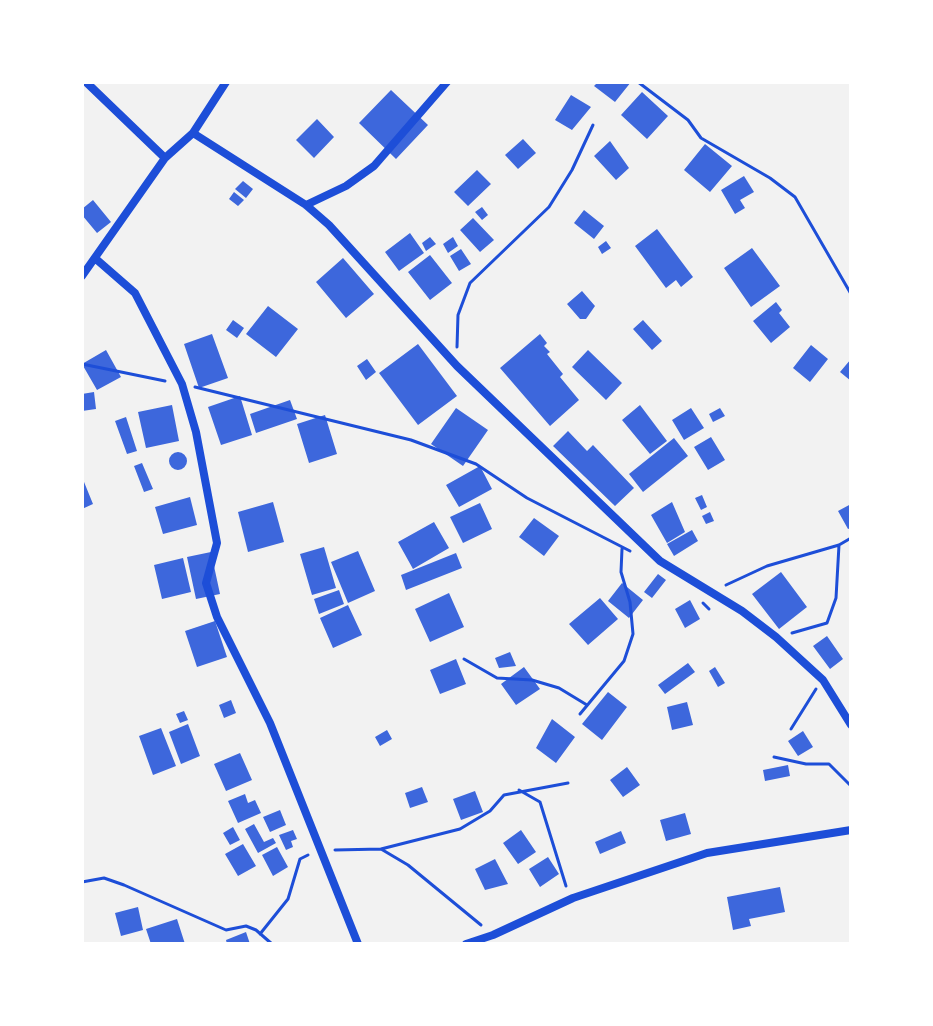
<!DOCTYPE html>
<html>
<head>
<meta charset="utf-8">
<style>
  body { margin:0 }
  #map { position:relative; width:933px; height:1026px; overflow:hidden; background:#f2f2f2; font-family:Manrope,sans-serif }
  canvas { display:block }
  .frame { position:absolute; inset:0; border:84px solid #fff; pointer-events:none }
</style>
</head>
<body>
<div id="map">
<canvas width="933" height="1026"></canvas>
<div class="frame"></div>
</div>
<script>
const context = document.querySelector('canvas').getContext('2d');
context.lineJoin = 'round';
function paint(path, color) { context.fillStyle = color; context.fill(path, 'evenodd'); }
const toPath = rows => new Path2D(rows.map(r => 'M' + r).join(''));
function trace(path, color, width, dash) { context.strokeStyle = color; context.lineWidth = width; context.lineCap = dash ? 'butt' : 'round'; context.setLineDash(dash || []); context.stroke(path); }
paint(toPath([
  [598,82,631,82,615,102,594,86],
  [391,90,428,125,396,159,359,123],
  [642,92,668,116,647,139,621,115],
  [571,95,591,107,572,130,555,120],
  [317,119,334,137,314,158,296,140],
  [523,139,536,153,518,169,505,155],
  [610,141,629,168,616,180,594,156],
  [705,144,732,166,710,192,684,170],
  [477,170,491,184,468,206,454,192],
  [744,176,754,192,740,200,745,208,735,214,721,190],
  [243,181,253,189,246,198,235,189],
  [234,192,244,200,238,206,229,199],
  [93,200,111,222,97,233,82,215,82,209],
  [482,207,488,215,482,220,475,212],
  [584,210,604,226,594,239,574,223],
  [473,218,494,240,480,252,460,230],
  [657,229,693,277,681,287,676,280,666,288,635,246],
  [410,233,424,253,399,271,385,252],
  [430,237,436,244,426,251,422,243],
  [453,237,458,246,448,253,443,244],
  [606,241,611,248,602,254,598,247],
  [752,248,780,286,751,307,724,268],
  [461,249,471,264,459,271,450,256],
  [430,255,452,283,430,300,408,272],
  [343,258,374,294,346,318,316,282],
  [582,291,595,306,586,319,580,319,567,304],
  [776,302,782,310,779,313,790,327,771,343,753,321],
  [268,306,298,329,276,357,246,334],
  [233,320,244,328,237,338,226,330],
  [643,320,662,341,652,350,633,329],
  [212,334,228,378,199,388,184,344],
  [540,334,547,343,544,346,550,352,547,354,563,374,560,377,579,400,550,426,500,368],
  [418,344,457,396,418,425,379,373],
  [811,345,828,359,810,382,793,368],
  [106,350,121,377,97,390,82,364],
  [588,350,622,383,606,400,572,367],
  [367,359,376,372,366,380,357,366],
  [851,359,851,381,840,372],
  [94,392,96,409,82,411,82,394],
  [240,396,252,435,221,445,208,407],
  [290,400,297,419,256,433,250,414],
  [172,405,179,441,146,448,138,412],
  [640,405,667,441,650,454,622,420],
  [456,408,488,430,463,466,431,444],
  [691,408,704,428,684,440,672,420],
  [720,408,725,416,713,422,709,414],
  [325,415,337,454,309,463,297,424],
  [126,417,137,451,127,454,115,421],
  [568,431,587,451,593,445,634,488,615,506,553,446],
  [711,437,725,460,708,470,694,447],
  [674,438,688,456,643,492,629,474],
  '169 461a9 9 0 1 1 18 0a9 9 0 1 1-18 0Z',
  [142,463,153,489,144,492,134,466],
  [480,466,492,489,459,507,446,485],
  [82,477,93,504,82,509],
  [702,495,707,507,701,510,695,498],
  [190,497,197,525,163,534,155,507],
  [273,502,284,542,248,552,238,512],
  [672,502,685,532,667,543,651,515],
  [480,503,492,529,463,543,450,517],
  [851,504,851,528,848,529,838,511],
  [710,512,714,521,706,524,702,516],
  [534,518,559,536,544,556,519,537],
  [434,522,449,548,413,569,398,542],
  [692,530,698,541,674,556,667,544],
  [324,547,336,588,312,595,300,554],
  [358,551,375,591,348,603,331,562],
  [211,552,220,594,196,599,187,557],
  [456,553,462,568,406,590,401,575],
  [183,558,191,592,162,599,154,565],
  [781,572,807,607,779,629,752,594],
  [658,574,666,580,652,598,644,592],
  [622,583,643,600,629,618,608,601],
  [339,590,344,604,319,614,314,599],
  [449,593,464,627,430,642,415,609],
  [600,598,618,619,588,645,569,624],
  [690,600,700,619,685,628,675,609],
  [348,605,362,635,333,648,320,618],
  [215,621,227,657,197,667,185,631],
  [827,636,843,659,830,669,813,646],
  [510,652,516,666,499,668,495,658],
  [456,659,466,684,440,694,430,670],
  [688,663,695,672,665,694,658,685],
  [524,667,540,689,516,705,501,684],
  [715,667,725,683,718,687,709,671],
  [608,692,627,707,602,740,582,724],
  [231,700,236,713,224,718,219,705],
  [687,702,693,725,672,730,667,707],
  [184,711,188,720,180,723,176,714],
  [552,719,575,737,556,763,536,748],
  [188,724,200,756,181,764,169,732],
  [161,728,176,766,153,775,139,736],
  [387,730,392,739,380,746,375,737],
  [803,731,813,747,798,756,788,741],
  [240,753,252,780,226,791,214,764],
  [788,765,790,776,765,781,763,770],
  [627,767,640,785,623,797,610,780],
  [422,787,428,802,410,808,405,793],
  [475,791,483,812,461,820,453,799],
  [245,794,248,803,255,800,261,813,238,823,228,801],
  [280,810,286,825,270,832,263,817],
  [685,813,691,834,666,841,660,820],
  [254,824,264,842,273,838,276,843,258,853,245,829],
  [233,827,240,840,230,845,223,833],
  [293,830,297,839,291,841,293,847,286,850,279,835],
  [521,830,536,852,518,864,503,843],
  [621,831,626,843,600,854,595,842],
  [243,844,256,866,238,876,225,854],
  [277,847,288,867,273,876,262,855],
  [548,857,559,874,540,887,529,869],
  [495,859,508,884,485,890,475,869],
  [780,887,785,912,749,919,751,926,733,930,727,897],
  [138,907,143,930,121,936,115,913],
  [177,919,185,944,151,944,146,929],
  [246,932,250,944,227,944,226,940]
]), '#3d67dc');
trace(toPath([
  [638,82,688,120,701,138,770,178,795,197,851,294],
  [457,347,458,315,470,283,549,207,572,170,593,125],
  [82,364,165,381],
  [195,387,411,440,476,464,527,498,630,551],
  [726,585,767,566,839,545,851,538],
  [703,603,709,609],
  [792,633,827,623,836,598,839,545],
  [464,659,497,678,532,680,559,688,587,705],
  [580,714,624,661,633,634,630,602,621,572,622,549],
  [791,729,816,689],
  [774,757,806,764,829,764,851,786],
  [519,790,540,802,566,886],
  [381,849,460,829,490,811,504,795,568,783],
  [335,850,381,849,408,865,481,925],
  [82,882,104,878,124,885,226,930,246,926,256,930,272,944],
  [260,934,288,899,300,859,308,855]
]), '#1d4ed8', 3);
trace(toPath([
  [86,82,165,158],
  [193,133,306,205,329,225,457,366,660,561,742,611,776,637,823,680,851,725],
  [306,205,346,186,374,166,447,82],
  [96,259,135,293,182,384,196,432,217,543,206,583,217,617,270,723,358,944],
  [82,276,165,158,193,133,226,82],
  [466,944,493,935,573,898,707,853,851,830]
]), '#1d4ed8', 8);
</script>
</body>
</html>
